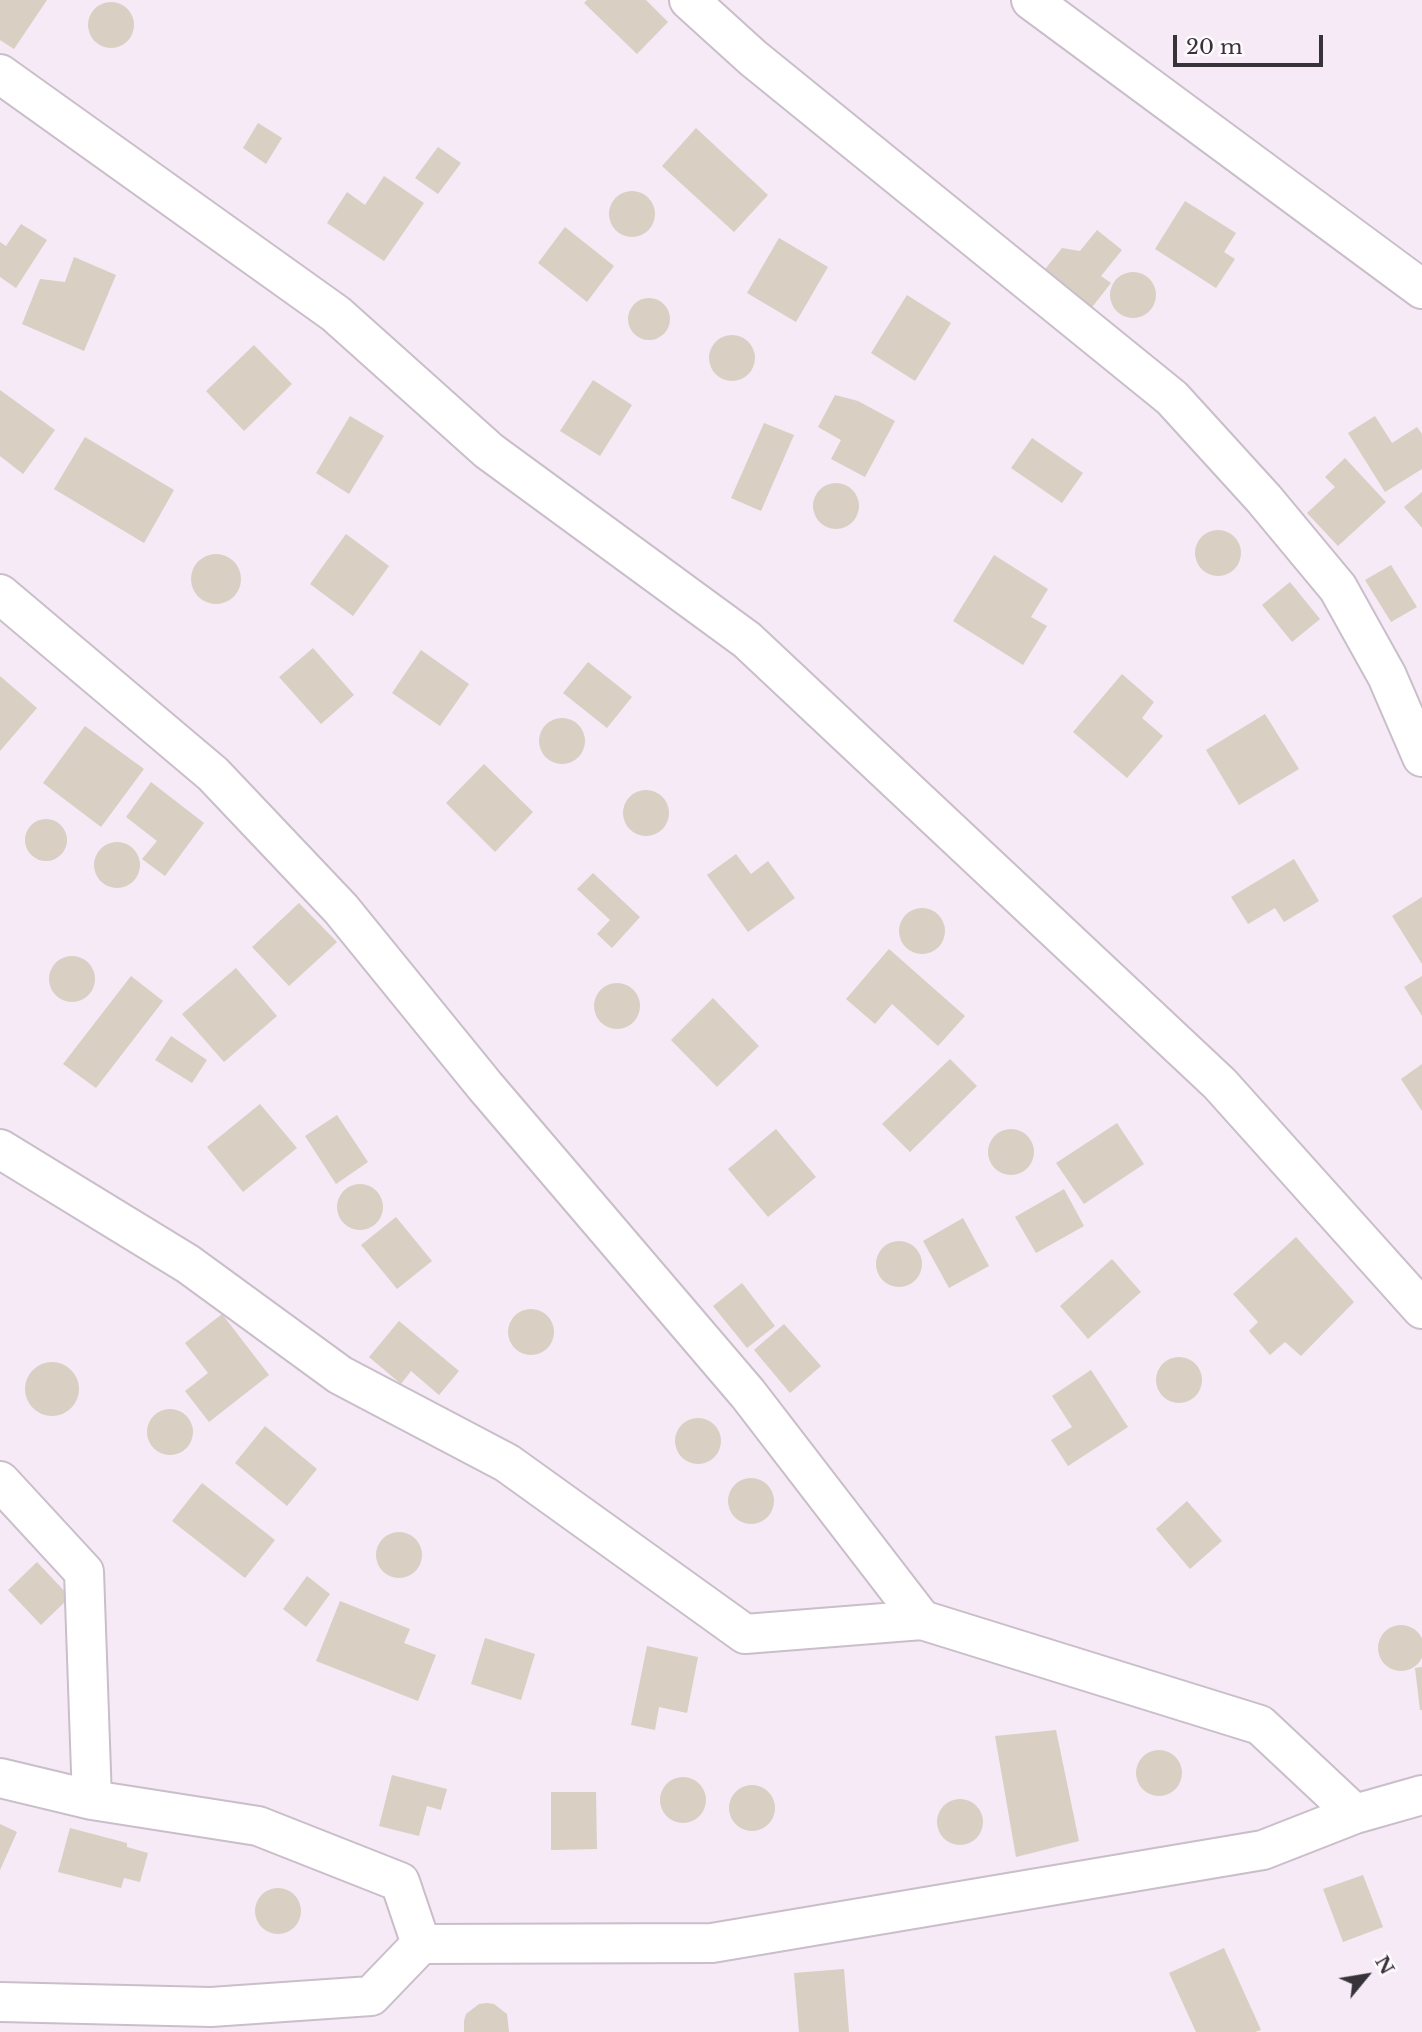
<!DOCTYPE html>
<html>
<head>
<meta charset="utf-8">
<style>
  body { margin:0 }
  #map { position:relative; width:1422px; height:2032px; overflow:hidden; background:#f5eaf6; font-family:"Libre Baskerville",serif }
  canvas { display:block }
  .north { position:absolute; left:1331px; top:1941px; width:70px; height:70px; -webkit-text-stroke:5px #fefafe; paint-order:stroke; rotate:60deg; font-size:19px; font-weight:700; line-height:28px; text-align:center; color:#383338 }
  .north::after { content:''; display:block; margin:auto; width:24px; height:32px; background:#383338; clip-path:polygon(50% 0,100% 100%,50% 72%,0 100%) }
  .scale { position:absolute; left:1173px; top:35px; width:150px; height:32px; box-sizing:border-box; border:4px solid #383338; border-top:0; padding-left:9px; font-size:21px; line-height:24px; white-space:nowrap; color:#383338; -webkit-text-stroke:5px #fefafe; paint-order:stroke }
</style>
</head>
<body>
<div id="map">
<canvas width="1422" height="2032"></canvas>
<div class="north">N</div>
<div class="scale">20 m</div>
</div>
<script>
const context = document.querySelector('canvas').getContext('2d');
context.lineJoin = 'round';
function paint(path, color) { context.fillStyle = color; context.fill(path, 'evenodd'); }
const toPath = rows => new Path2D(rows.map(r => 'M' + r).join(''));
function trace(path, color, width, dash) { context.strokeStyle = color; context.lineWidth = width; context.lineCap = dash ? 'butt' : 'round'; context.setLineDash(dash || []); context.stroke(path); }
paint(toPath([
  [0,0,47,0,14,49,0,40],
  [587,0,646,0,668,22,637,54,584,3],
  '88 25a23 23 0 1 1 46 0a23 23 0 1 1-46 0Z',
  [258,123,282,138,266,164,243,148],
  [696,128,768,195,734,232,662,166],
  [438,147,461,163,438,194,415,178],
  [384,176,424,203,384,261,327,223,347,192,365,205],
  '609 214a23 23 0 1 1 46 0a23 23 0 1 1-46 0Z',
  [1185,201,1236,233,1224,252,1235,259,1216,288,1155,249],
  [21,224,47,240,16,288,0,277,0,242,6,246],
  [565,227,614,266,587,302,538,263],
  [1097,230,1122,250,1101,276,1111,283,1089,311,1042,273,1062,248,1080,251],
  [779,238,828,267,796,322,747,293],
  [74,257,116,275,84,351,22,324,40,279,65,282],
  '1110 295a23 23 0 1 1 46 0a23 23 0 1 1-46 0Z',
  [907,295,951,323,915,381,871,353],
  '628 319a21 21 0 1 1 42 0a21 21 0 1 1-42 0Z',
  '709 358a23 23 0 1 1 46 0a23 23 0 1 1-46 0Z',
  [254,345,292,384,244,431,206,391],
  [593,380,632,405,600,456,560,431],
  [0,390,55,430,23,474,0,456],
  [835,395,858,401,895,421,865,477,831,459,841,440,818,427],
  [350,416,384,436,349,494,316,473],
  [1375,416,1392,443,1417,427,1422,434,1422,469,1385,492,1348,433],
  [764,423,794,435,761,511,731,498],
  [85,437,174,490,144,543,54,489],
  [1032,438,1083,473,1062,503,1011,468],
  [1345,458,1386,502,1338,546,1307,513,1335,487,1325,477],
  '813 506a23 23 0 1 1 46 0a23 23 0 1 1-46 0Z',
  [1422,492,1422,528,1404,507],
  '1195 553a23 23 0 1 1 46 0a23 23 0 1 1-46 0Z',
  [346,534,389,566,353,616,310,584],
  '191 579a25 25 0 1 1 50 0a25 25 0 1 1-50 0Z',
  [994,555,1048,589,1031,617,1047,626,1023,665,953,621],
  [1391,565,1417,607,1391,622,1365,580],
  [1290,582,1320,619,1292,642,1262,605],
  [313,648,354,695,321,724,279,677],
  [421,650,469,684,440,726,392,693],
  [588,662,632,697,607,728,563,693],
  [1122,674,1154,702,1142,718,1163,736,1127,778,1073,732],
  [0,676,37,708,0,751],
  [1265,714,1299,769,1239,805,1206,750],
  '539 741a23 23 0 1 1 46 0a23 23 0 1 1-46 0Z',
  [85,726,144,769,101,827,43,783],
  [484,764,533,812,495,852,446,803],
  [151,782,204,823,165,876,142,859,157,841,126,817],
  '623 813a23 23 0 1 1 46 0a23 23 0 1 1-46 0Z',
  '25 840a21 21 0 1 1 42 0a21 21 0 1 1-42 0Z',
  '94 865a23 23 0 1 1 46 0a23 23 0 1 1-46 0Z',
  [736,854,751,874,768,861,795,898,748,932,707,875],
  [1294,859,1319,901,1284,922,1275,908,1248,924,1231,897],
  [593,873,640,917,612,948,597,934,610,920,577,889],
  [1422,897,1422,964,1392,916],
  [299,903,337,942,289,986,252,947],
  '899 931a23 23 0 1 1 46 0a23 23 0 1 1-46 0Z',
  [889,949,965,1016,938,1046,892,1004,875,1024,846,999],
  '49 979a23 23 0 1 1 46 0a23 23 0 1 1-46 0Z',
  [236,968,277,1016,224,1062,182,1014],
  [131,976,163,1001,96,1088,63,1064],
  [1422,976,1422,1016,1404,987],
  '594 1006a23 23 0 1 1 46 0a23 23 0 1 1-46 0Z',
  [713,998,759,1046,717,1087,671,1040],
  [171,1036,207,1060,192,1083,155,1060],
  [950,1059,977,1086,910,1152,882,1124],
  [1422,1064,1422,1111,1401,1079],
  [260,1104,297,1148,243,1192,207,1147],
  [337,1115,368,1162,336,1184,305,1136],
  [1117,1123,1144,1164,1084,1204,1056,1163],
  '988 1152a23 23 0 1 1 46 0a23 23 0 1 1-46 0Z',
  [776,1129,816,1177,768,1217,728,1169],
  '337 1207a23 23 0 1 1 46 0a23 23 0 1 1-46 0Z',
  [1064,1189,1084,1226,1036,1253,1015,1217],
  [396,1217,432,1261,397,1289,361,1245],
  [963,1218,989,1266,949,1288,923,1241],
  [1296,1237,1354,1302,1301,1356,1285,1342,1270,1355,1249,1331,1258,1322,1233,1294],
  '876 1264a23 23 0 1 1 46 0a23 23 0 1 1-46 0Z',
  [1112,1259,1141,1292,1088,1339,1060,1306],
  [742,1283,775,1326,747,1348,713,1306],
  '508 1332a23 23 0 1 1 46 0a23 23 0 1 1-46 0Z',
  [222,1314,269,1375,209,1422,185,1391,208,1373,185,1343],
  [399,1321,459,1371,439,1395,411,1371,401,1384,369,1357],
  [784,1324,821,1366,790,1393,754,1350],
  '1156 1380a23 23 0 1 1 46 0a23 23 0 1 1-46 0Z',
  '25 1389a27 27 0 1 1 54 0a27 27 0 1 1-54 0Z',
  [1091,1370,1128,1427,1068,1466,1051,1440,1072,1427,1052,1396],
  '147 1432a23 23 0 1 1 46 0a23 23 0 1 1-46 0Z',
  '675 1441a23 23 0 1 1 46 0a23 23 0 1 1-46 0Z',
  [265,1426,317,1469,287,1506,235,1463],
  '728 1501a23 23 0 1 1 46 0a23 23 0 1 1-46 0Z',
  [202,1483,275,1540,245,1578,172,1521],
  [1187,1501,1222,1541,1190,1569,1156,1529],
  '376 1555a23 23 0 1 1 46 0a23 23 0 1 1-46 0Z',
  [37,1562,70,1597,41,1625,8,1590],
  [307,1576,330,1594,306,1627,283,1609],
  [340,1601,410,1629,404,1643,436,1655,418,1701,316,1661],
  '1378 1648a23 23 0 1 1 46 0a23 23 0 1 1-46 0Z',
  [485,1638,535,1654,521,1700,471,1684],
  [647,1646,698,1657,687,1713,659,1707,655,1730,631,1725],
  [1422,1667,1422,1710,1420,1710,1415,1668],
  [1056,1730,1079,1841,1016,1857,995,1736],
  '1136 1773a23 23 0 1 1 46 0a23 23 0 1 1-46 0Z',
  [392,1775,447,1789,441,1810,427,1806,419,1836,379,1826],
  '660 1800a23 23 0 1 1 46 0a23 23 0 1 1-46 0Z',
  '729 1808a23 23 0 1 1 46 0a23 23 0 1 1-46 0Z',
  [551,1792,596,1792,597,1849,551,1850],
  '937 1822a23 23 0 1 1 46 0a23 23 0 1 1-46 0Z',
  [0,1824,17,1832,0,1870],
  [70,1828,127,1843,127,1847,148,1853,140,1882,124,1878,121,1888,58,1872],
  [1363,1875,1383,1927,1343,1942,1323,1889],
  '255 1911a23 23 0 1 1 46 0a23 23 0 1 1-46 0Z',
  [1224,1948,1261,2030,1255,2032,1196,2032,1169,1973],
  [844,1969,849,2032,799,2032,794,1973],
  [487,2003,494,2004,507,2014,509,2032,464,2032,464,2021,466,2014,479,2004]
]), '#d9cfc2');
const minor = toPath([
  [689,0,753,58,1172,398,1264,499,1338,588,1387,676,1422,757],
  [1031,0,1422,289],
  [0,74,336,314,489,451,747,640,1220,1084,1422,1309],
  [0,594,213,774,341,909,485,1086,748,1394,922,1620],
  [0,1149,188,1264,340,1375,507,1463,745,1634,922,1620,1260,1725,1355,1814,1422,1795],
  [0,1481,84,1572,92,1800],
  [0,1778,92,1800,258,1826,400,1882,421,1944],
  [0,2002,211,2007,371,1996,421,1944,712,1943,1263,1850,1355,1814]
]);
trace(minor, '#c9bec9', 42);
trace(minor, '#fff', 38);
</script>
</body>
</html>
